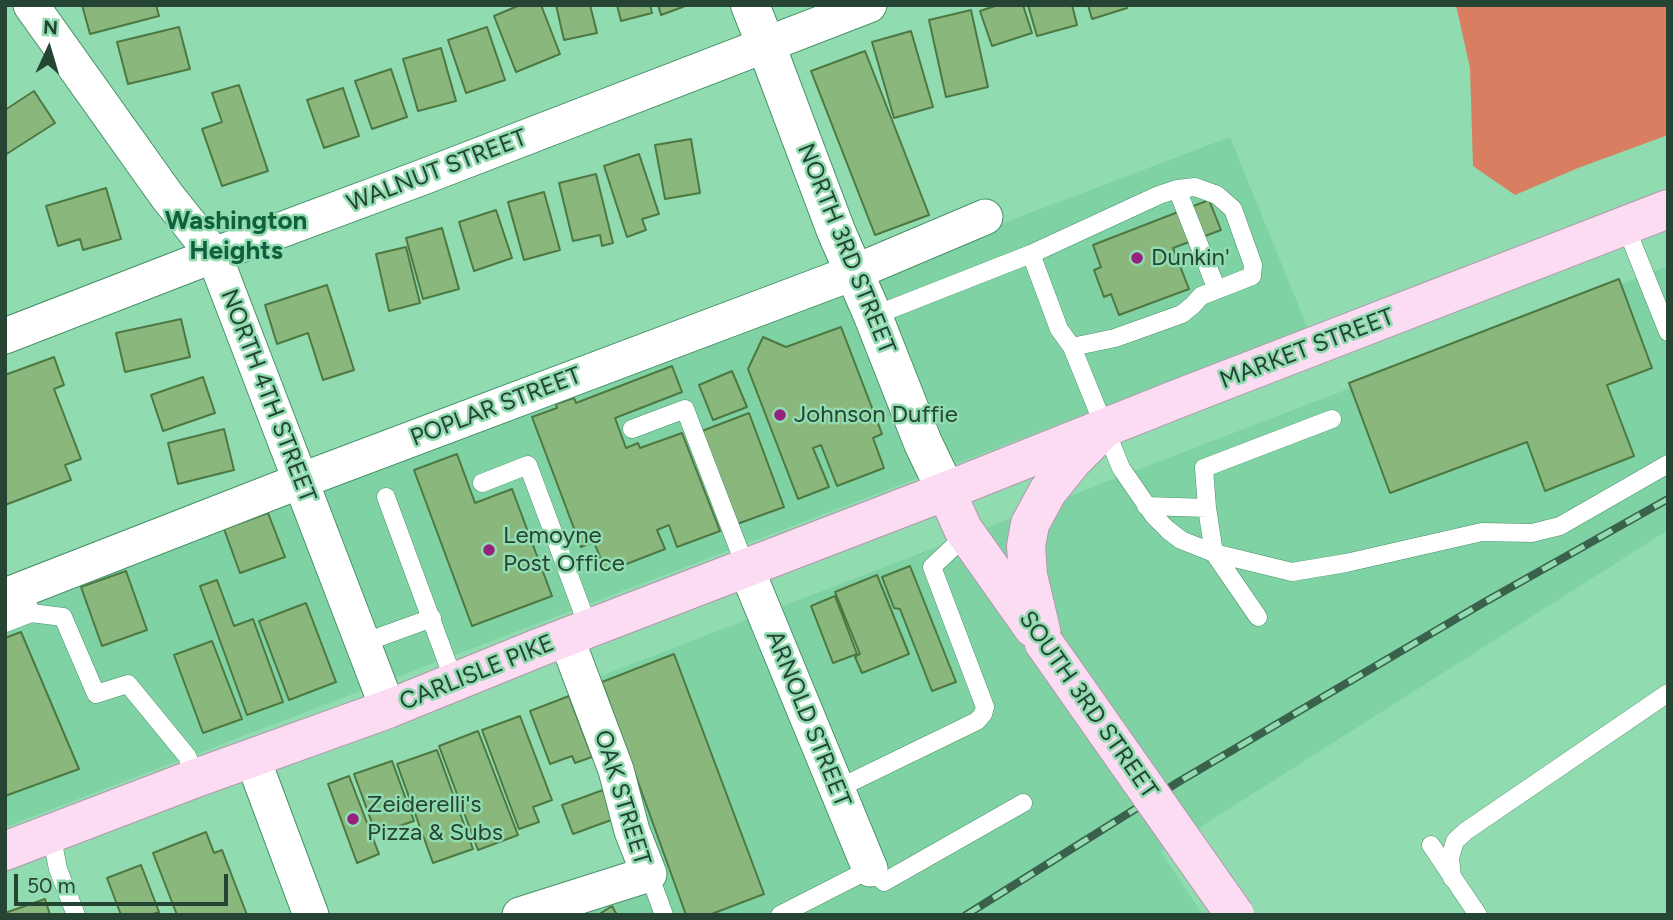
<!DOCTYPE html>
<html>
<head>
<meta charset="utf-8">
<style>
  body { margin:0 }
  #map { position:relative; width:1673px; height:920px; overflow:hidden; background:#91dbb1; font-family:Figtree,sans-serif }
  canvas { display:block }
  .frame { position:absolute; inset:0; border:7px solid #264433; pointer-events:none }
  .north { position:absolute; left:14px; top:14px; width:70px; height:70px; -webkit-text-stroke:5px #91dbb1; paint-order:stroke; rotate:4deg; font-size:19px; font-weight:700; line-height:28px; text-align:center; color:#264433 }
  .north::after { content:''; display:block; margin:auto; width:24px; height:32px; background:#264433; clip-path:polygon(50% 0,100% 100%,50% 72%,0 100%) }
  .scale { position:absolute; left:14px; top:874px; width:214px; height:32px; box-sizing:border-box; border:4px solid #264433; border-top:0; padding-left:9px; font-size:21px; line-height:24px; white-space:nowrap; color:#264433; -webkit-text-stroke:5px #91dbb1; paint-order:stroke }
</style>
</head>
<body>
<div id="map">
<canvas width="1673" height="920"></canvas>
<div class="frame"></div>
<div class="north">N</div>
<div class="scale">50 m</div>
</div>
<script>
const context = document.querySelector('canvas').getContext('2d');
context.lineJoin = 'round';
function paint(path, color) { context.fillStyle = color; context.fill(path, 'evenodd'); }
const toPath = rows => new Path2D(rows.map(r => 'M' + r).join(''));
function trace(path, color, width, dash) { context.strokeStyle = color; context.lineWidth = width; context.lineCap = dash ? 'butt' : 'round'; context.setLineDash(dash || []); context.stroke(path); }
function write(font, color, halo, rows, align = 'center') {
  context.font = font + ' Figtree,sans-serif'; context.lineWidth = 5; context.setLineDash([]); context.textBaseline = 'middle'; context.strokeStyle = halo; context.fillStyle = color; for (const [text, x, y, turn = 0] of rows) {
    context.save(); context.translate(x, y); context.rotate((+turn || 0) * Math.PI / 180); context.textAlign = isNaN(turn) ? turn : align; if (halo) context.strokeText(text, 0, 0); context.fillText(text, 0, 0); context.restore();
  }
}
paint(toPath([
  [1230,137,1308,329,5,827,5,602],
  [1668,266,1668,530,1161,852,1203,915,560,915,665,875,598,677]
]), '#7fd2a4');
paint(toPath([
  [1456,5,1668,5,1668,135,1578,168,1515,195,1473,166,1470,68]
]), '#da7e61');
const building = toPath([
  [82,5,156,5,159,16,90,34,82,5],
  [520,5,541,5,560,54,516,72,494,16,520,5],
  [556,5,590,5,597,33,564,40,556,5],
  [617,5,650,5,652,13,621,21,617,5],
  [658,5,688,5,661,15,658,5],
  [998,5,1023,5,1032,33,992,46,980,11,998,5],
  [1028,5,1072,5,1077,25,1037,36,1028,5],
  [1088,5,1126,5,1127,8,1092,19,1088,5],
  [971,10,988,87,946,97,929,20,971,10],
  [179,27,190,69,128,84,117,42,179,27],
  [487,27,505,80,466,93,448,40,487,27],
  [911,31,933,107,894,118,872,42,911,31],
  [441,48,456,101,418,111,403,59,441,48],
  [865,51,929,215,875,235,811,71,865,51],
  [391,69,407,117,372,129,355,81,391,69],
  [239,85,268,171,222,186,202,129,222,122,212,93,239,85],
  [343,88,359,136,324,148,307,100,343,88],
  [34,91,55,123,5,155,5,110,34,91],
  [691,139,700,193,665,199,655,145,691,139],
  [639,154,659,214,642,219,646,230,627,237,604,166,639,154],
  [596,174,613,243,602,246,600,235,573,241,559,183,596,174],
  [106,188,121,239,83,250,80,239,58,246,46,206,106,188],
  [544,192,560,250,524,260,508,202,544,192],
  [1209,200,1221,230,1173,248,1189,289,1119,315,1111,294,1104,297,1094,270,1101,267,1093,245,1209,200],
  [496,210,512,258,474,271,459,222,496,210],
  [442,228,459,289,423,299,406,238,442,228],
  [406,247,420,303,389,311,376,254,406,247],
  [1619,279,1652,368,1607,385,1634,456,1545,491,1527,442,1390,493,1349,383,1619,279],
  [327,285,354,370,323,380,308,333,277,344,265,305,327,285],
  [181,319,190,357,125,372,116,333,181,319],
  [841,327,882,434,873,438,884,468,837,486,821,445,813,448,829,487,798,499,748,369,763,337,786,347,841,327],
  [54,357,64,385,54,389,81,459,65,465,71,480,5,505,5,375,54,357],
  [672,366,682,392,615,418,626,448,638,443,640,448,682,433,720,531,677,547,669,525,657,530,665,549,606,572,594,542,581,547,532,417,557,408,556,404,574,398,576,403,672,366],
  [732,371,747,407,713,420,699,385,732,371],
  [203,377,215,413,163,431,151,395,203,377],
  [749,413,784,507,737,524,702,431,749,413],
  [224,429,234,470,178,484,168,443,224,429],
  [457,454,475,503,512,489,552,596,472,626,414,470,457,454],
  [268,513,285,557,240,573,224,529,268,513],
  [910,566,956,682,932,691,900,609,894,608,882,577,910,566],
  [126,571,147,630,102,646,81,587,126,571],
  [877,575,909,654,862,673,855,657,860,654,835,592,877,575],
  [217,580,234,626,253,619,283,702,247,715,200,586,217,580],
  [835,596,857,654,833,663,811,606,835,596],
  [306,603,336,682,289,700,259,621,306,603],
  [21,632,79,769,5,796,5,638,21,632],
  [212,641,242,719,203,733,174,655,212,641],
  [674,654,764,894,709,915,686,915,602,682,674,654],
  [569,696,592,757,575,763,572,756,550,764,530,711,569,696],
  [520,716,552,800,533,807,539,822,519,829,482,730,520,716],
  [478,731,518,835,478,850,439,746,478,731],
  [437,750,473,849,433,863,397,764,437,750],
  [392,761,414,821,376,834,354,774,392,761],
  [349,776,379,854,357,863,328,784,349,776],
  [603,790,614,819,573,834,562,805,603,790],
  [206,832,214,853,222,850,247,915,177,915,153,853,206,832],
  [141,865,159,912,150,915,121,915,107,878,141,865],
  [45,899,50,915,5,915,5,913,45,899],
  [612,906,617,915,598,915,612,906]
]);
paint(building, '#8ab77c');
trace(building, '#4e7841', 2);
const lane = toPath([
  [1177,189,1217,290],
  [1625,225,1668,332],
  [1031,254,1059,329,1072,347,1121,468,1154,516,1168,530,1181,540,1214,553,1258,617],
  [873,316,1031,254,1159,195,1177,189,1195,187,1217,195,1233,209,1253,265,1252,276,1201,296,1193,305,1182,314,1115,338,1072,347],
  [632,429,685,409,746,568],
  [482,483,528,465,589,629],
  [386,497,454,681],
  [1146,506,1207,508,1204,468,1332,419],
  [1207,508,1214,553,1292,572,1346,563,1482,532,1532,533,1560,526,1668,464],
  [22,590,31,613,63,617,96,694,128,684,187,756,196,778],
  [5,623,31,613],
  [363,643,432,618],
  [837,789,977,721,983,714,985,707,932,567,967,534],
  [51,833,58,869,76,915],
  [1431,845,1478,915],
  [649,874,664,915],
  [1452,878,1450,858,1455,841,1466,831,1668,693],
  [780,915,870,869,884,882,1023,803]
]);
const street = toPath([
  [31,5,167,196,214,255,388,709],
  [5,336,214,255,423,177,869,5],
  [746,568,870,869],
  [5,596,300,481,855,272,985,217],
  [252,757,311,915],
  [520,915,649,874,632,831,616,770,566,637]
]);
const secondary = toPath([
  [750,5,766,45,836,231,873,316,923,443,946,491]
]);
const primary = toPath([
  [946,491,963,529,1033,628],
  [1044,643,1028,575,1026,546,1030,524,1048,491,1073,460,1098,435],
  [5,851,196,778,388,709,538,648,946,491,1177,399,1668,209]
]);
trace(lane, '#48916a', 19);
trace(street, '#48916a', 37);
trace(secondary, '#48916a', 40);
trace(primary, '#b098a9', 40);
trace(lane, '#fff', 18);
trace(street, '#fff', 35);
trace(secondary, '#fff', 38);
trace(primary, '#fcdcf2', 38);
const rail = toPath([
  [966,915,1180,781,1483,603,1668,499]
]);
trace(rail, '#3a614b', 8);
trace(rail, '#91dbb1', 5, [16]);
const primaryBridge = toPath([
  [1044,643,1235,915]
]);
trace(primaryBridge, '#b098a9', 40, []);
trace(primaryBridge, '#fcdcf2', 38);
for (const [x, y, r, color] of [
  [1137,258,7,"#97227e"],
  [780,415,7,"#97227e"],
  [489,550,7,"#97227e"],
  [353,819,7,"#97227e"]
]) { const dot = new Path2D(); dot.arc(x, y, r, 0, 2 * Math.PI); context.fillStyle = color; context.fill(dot); trace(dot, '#91dbb1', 2.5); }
write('24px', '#264433', '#91dbb1', [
  ["WALNUT STREET",437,171,-21],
  ["NORTH 3RD STREET",846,249,68],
  ["MARKET STREET",1307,349,-21],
  ["NORTH 4TH STREET",268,396,69],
  ["POPLAR STREET",496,407,-21],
  ["CARLISLE PIKE",477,673,-22],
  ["SOUTH 3RD STREET",1088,705,55],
  ["ARNOLD STREET",808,719,68],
  ["OAK STREET",622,798,73]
]);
write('24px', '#264433', '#91dbb1', [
  ["Dunkin'",1151,258],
  ["Johnson Duffie",794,415],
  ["Lemoyne",503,536],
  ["Post Office",503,564],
  ["Zeiderelli's",367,805],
  ["Pizza & Subs",367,833]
], 'left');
write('bold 26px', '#0f613d', '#91dbb1', [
  ["Washington",236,221],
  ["Heights",236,251]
]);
</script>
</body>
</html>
